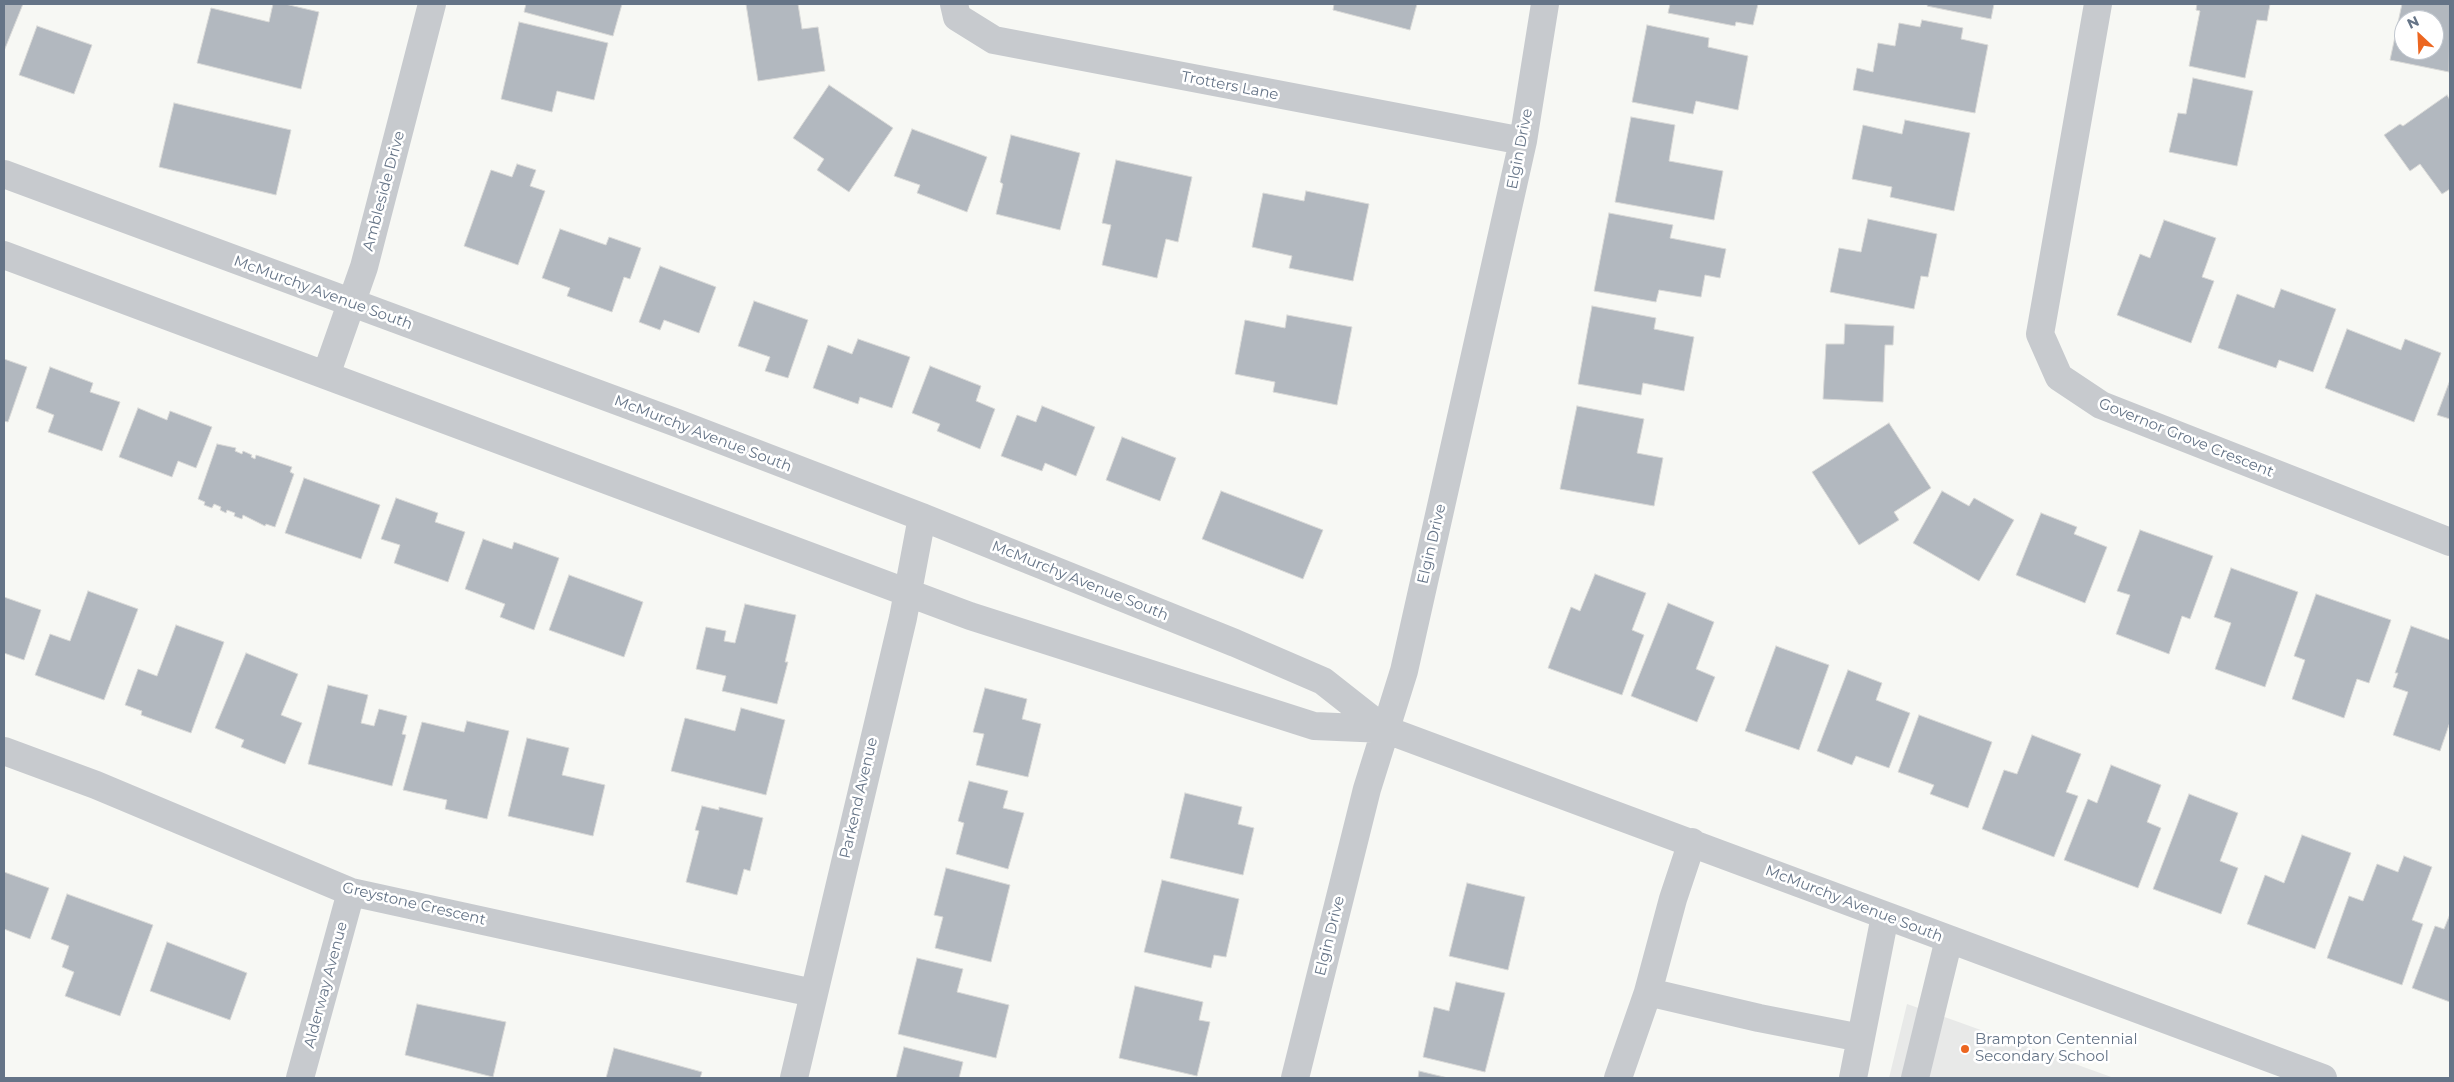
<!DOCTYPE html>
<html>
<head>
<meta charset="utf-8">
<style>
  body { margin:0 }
  #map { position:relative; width:2454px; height:1082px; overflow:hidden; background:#f7f8f4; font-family:Montserrat,sans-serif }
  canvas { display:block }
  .frame { position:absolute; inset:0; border:5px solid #657487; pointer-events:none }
  .north { position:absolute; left:2394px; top:10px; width:50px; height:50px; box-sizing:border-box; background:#fff; border:1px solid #c1c7cf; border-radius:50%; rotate:335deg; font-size:14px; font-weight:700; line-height:20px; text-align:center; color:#657487 }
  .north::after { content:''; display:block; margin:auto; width:18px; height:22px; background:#ec6620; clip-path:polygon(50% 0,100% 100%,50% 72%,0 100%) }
</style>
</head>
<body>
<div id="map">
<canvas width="2454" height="1082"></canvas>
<div class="frame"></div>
<div class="north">N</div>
</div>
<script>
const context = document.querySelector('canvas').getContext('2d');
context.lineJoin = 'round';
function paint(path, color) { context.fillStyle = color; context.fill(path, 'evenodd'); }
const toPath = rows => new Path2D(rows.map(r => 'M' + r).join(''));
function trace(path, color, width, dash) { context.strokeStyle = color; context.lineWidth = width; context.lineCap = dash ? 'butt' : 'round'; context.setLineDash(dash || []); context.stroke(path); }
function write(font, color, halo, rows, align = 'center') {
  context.font = font + ' Montserrat,sans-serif'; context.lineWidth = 5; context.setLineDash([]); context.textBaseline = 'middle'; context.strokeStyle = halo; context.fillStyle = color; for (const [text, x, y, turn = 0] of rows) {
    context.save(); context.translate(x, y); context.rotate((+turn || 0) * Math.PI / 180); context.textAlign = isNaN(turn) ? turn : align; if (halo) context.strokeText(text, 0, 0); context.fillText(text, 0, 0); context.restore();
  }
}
paint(toPath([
  [1907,1004,1953,1020,2114,1078,1889,1078]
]), '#e8e9e8');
const building = toPath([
  [4,4,23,4,4,51,4,4],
  [273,4,285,4,319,12,301,89,197,63,211,8,269,22,273,4],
  [526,4,622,4,613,36,524,12,526,4],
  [746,4,798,4,802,29,818,27,825,71,758,81,746,4],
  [1334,4,1417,4,1410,30,1333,10,1334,4],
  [1670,4,1758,4,1753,25,1736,22,1735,26,1668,13,1670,4],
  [1928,4,1994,4,1991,19,1927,6,1928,4],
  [2197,4,2270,4,2267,21,2257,20,2245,78,2189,66,2200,11,2196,10,2197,4],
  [2402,4,2450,4,2449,72,2390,60,2402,4],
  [2404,20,2434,20,2434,50,2404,50,2404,20],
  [1922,20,1963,28,1961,39,1988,45,1975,113,1853,90,1857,68,1873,72,1878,43,1895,46,1899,23,1920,27,1922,20],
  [519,22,608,43,594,100,557,91,552,112,501,99,519,22],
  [1647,25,1709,38,1708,47,1748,56,1738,110,1696,101,1693,114,1632,102,1647,25],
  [37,26,92,45,74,94,19,75,37,26],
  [2193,78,2253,91,2237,166,2169,152,2178,113,2186,114,2193,78],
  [829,85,893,128,849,192,817,170,824,159,793,138,829,85],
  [2447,95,2450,100,2450,189,2442,194,2420,164,2410,171,2384,135,2400,124,2403,126,2447,95],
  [174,103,291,130,276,195,159,167,174,103],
  [1631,117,1675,125,1669,161,1723,171,1714,220,1615,202,1631,117],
  [1905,120,1970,133,1954,211,1890,197,1892,187,1852,179,1863,125,1902,134,1905,120],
  [912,129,987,157,967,212,917,193,920,185,894,176,912,129],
  [1011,135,1080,153,1060,230,996,214,1003,184,1000,182,1011,135],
  [1116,160,1192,177,1178,242,1166,239,1157,278,1102,265,1111,225,1102,223,1116,160],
  [517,164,536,170,530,186,545,191,518,265,464,246,491,170,512,177,517,164],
  [1306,191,1369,204,1353,281,1289,268,1292,256,1252,247,1263,193,1304,201,1306,191],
  [1609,213,1673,225,1670,238,1726,249,1720,278,1705,275,1701,297,1659,290,1656,302,1594,291,1609,213],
  [1868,219,1937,234,1928,277,1921,276,1914,309,1830,292,1839,248,1861,252,1868,219],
  [2164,220,2216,238,2202,277,2214,281,2191,343,2117,315,2140,254,2150,258,2164,220],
  [560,229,606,245,609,237,641,248,630,279,624,277,612,312,567,296,570,288,542,278,560,229],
  [660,266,716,287,699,333,664,320,660,330,639,322,660,266],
  [2281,289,2336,309,2313,372,2279,360,2276,368,2218,348,2237,294,2274,308,2281,289],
  [754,301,808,320,788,378,765,371,770,357,738,346,754,301],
  [1592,306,1656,318,1654,329,1694,337,1684,391,1643,383,1641,395,1578,384,1592,306],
  [1287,315,1352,327,1337,405,1273,392,1275,382,1235,374,1245,320,1285,328,1287,315],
  [1845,324,1894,326,1893,345,1885,345,1883,402,1823,399,1826,344,1844,344,1845,324],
  [2347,329,2401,350,2405,339,2441,353,2414,422,2325,388,2347,329],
  [858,339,910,357,892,408,860,397,858,404,813,388,828,345,852,354,858,339],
  [4,359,27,367,8,422,4,421,4,359],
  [930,366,981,386,976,401,995,409,980,449,937,431,940,424,912,413,930,366],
  [50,367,93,383,90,392,120,402,102,451,48,432,54,415,36,408,50,367],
  [2450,380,2450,419,2437,415,2450,380],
  [1042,406,1095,427,1076,476,1045,463,1042,471,1001,456,1017,415,1036,422,1042,406],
  [1577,406,1644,419,1637,453,1663,458,1654,506,1560,489,1577,406],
  [138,408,167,420,170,411,212,427,196,468,178,461,172,477,119,457,138,408],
  [1889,423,1931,488,1894,512,1899,520,1859,545,1812,472,1889,423],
  [1122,437,1176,458,1160,501,1106,480,1122,437],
  [217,444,236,448,235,451,242,454,243,451,252,455,251,457,255,459,256,455,292,467,290,472,294,474,275,527,266,524,265,526,243,515,242,519,234,516,235,513,227,510,226,513,220,510,221,507,214,504,212,508,204,505,205,502,198,499,217,444],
  [304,478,380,505,361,559,285,533,304,478],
  [1221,491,1323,530,1303,579,1202,539,1221,491],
  [1942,491,1969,506,1974,498,2014,520,1979,581,1913,543,1942,491],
  [396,498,438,513,435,522,465,532,448,582,394,563,400,545,381,539,396,498],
  [2041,513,2077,527,2074,534,2107,547,2085,603,2016,575,2041,513],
  [2140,530,2213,556,2190,619,2182,616,2169,654,2116,634,2130,595,2117,591,2140,530],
  [483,539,512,549,514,542,559,558,534,630,500,617,505,604,465,589,483,539],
  [2231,568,2298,592,2265,687,2215,669,2231,623,2214,617,2231,568],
  [1595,574,1646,593,1632,630,1644,635,1622,695,1548,668,1571,607,1580,611,1595,574],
  [569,575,643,602,624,657,549,630,569,575],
  [88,591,138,609,104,700,35,675,50,634,70,641,88,591],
  [2316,594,2391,620,2369,683,2357,679,2344,718,2292,699,2305,660,2294,656,2316,594],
  [4,597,41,610,24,660,4,653,4,597],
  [1668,603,1714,622,1696,669,1715,677,1697,722,1631,696,1668,603],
  [745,604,796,615,785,662,788,662,777,704,722,691,726,676,696,669,706,627,726,631,724,641,735,643,745,604],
  [176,625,224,642,191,733,141,715,142,711,125,705,138,669,157,676,176,625],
  [2411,626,2450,640,2450,722,2440,751,2393,735,2408,692,2393,687,2398,673,2395,673,2411,626],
  [1776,646,1829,665,1799,750,1745,731,1776,646],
  [246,653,298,674,281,715,302,723,285,764,241,747,244,740,215,728,246,653],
  [1848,670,1882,683,1876,700,1910,713,1889,768,1856,756,1852,765,1817,751,1848,670],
  [328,685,368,695,361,723,374,726,379,709,407,716,402,734,406,735,392,786,308,764,328,685],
  [985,688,1027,699,1022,719,1041,724,1028,777,976,765,984,734,973,732,985,688],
  [741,708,785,720,766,795,671,771,685,718,735,731,741,708],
  [1919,715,1992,742,1968,808,1930,794,1934,785,1898,772,1919,715],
  [467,721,509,731,487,819,445,809,447,800,403,790,422,722,464,732,467,721],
  [2032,735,2081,754,2066,792,2078,796,2054,857,1982,829,2004,770,2017,774,2032,735],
  [527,738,569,748,562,775,605,785,593,836,508,816,527,738],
  [2111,765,2161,785,2147,822,2161,828,2138,888,2064,860,2088,799,2097,803,2111,765],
  [969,781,1008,791,1003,808,1024,813,1008,869,956,854,964,823,958,821,969,781],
  [1185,793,1242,807,1238,824,1254,828,1243,875,1170,858,1185,793],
  [2189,794,2238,813,2220,861,2238,868,2221,914,2153,889,2189,794],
  [702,806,719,810,719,807,763,818,750,871,744,869,737,895,686,882,699,831,695,830,702,806],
  [2302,835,2351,853,2315,949,2247,924,2265,875,2284,883,2302,835],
  [2404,856,2432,867,2412,920,2423,924,2402,985,2327,958,2349,896,2363,901,2377,864,2398,872,2404,856],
  [946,868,1010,885,991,962,935,948,943,917,934,915,946,868],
  [4,872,49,888,30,939,4,929,4,872],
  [1162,880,1239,899,1226,957,1214,955,1211,968,1144,952,1162,880],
  [1467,883,1525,897,1508,970,1449,956,1467,883],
  [67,894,153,925,120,1016,65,996,74,972,62,967,69,946,51,939,67,894],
  [2450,914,2450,1002,2412,988,2435,926,2444,929,2450,914],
  [167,942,247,973,230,1020,150,991,167,942],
  [917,958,963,969,957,992,1009,1005,996,1058,898,1034,917,958],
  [1456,982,1505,993,1485,1072,1423,1057,1434,1007,1449,1011,1456,982],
  [1135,986,1203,1002,1199,1020,1210,1022,1197,1076,1119,1058,1135,986],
  [417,1004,506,1022,493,1077,405,1055,417,1004],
  [904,1047,963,1062,959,1078,896,1078,904,1047],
  [614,1048,702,1072,700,1078,606,1078,614,1048],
  [1419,1071,1448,1078,1418,1078,1419,1071]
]);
paint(building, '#b2b8bf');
trace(building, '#d9d9d7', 1);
trace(toPath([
  [954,4,957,17,994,40,1523,141],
  [2098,4,2040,334,2059,377,2101,405,2450,542],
  [4,174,677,423,922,517,1235,643,1323,681,1384,729],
  [4,255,970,616,1314,726,1384,729,2323,1078],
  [326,375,364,267,432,4],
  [4,751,96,785,351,892,813,993],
  [1692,842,1673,899,1648,992,1759,1018,1861,1038],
  [300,1078,351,892],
  [794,1078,903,618,922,517],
  [1295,1078,1367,789,1404,671,1523,141,1545,4],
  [1618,1078,1648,992],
  [1853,1078,1885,916],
  [1915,1078,1949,939]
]), '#c7cace', 28);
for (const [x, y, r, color] of [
  [1965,1049,5,"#ec6620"]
]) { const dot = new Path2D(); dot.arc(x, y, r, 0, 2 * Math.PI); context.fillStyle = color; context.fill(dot); trace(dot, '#fff', 2); }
write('15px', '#657487', '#fff', [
  ["Trotters Lane",1230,86,11],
  ["Elgin Drive",1520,149,-79],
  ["Ambleside Drive",384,191,-75],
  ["McMurchy Avenue South",323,293,20],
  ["McMurchy Avenue South",703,434,21],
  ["Governor Grove Crescent",2186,438,22],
  ["Elgin Drive",1432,544,-77],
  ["McMurchy Avenue South",1080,581,22],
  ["Parkend Avenue",859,798,-77],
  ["Greystone Crescent",414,904,13],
  ["McMurchy Avenue South",1854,904,21],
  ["Elgin Drive",1330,936,-76],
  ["Alderway Avenue",326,985,-75]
]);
write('15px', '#657487', '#fff', [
  ["Brampton Centennial",1975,1040],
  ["Secondary School",1975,1057]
], 'left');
</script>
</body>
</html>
